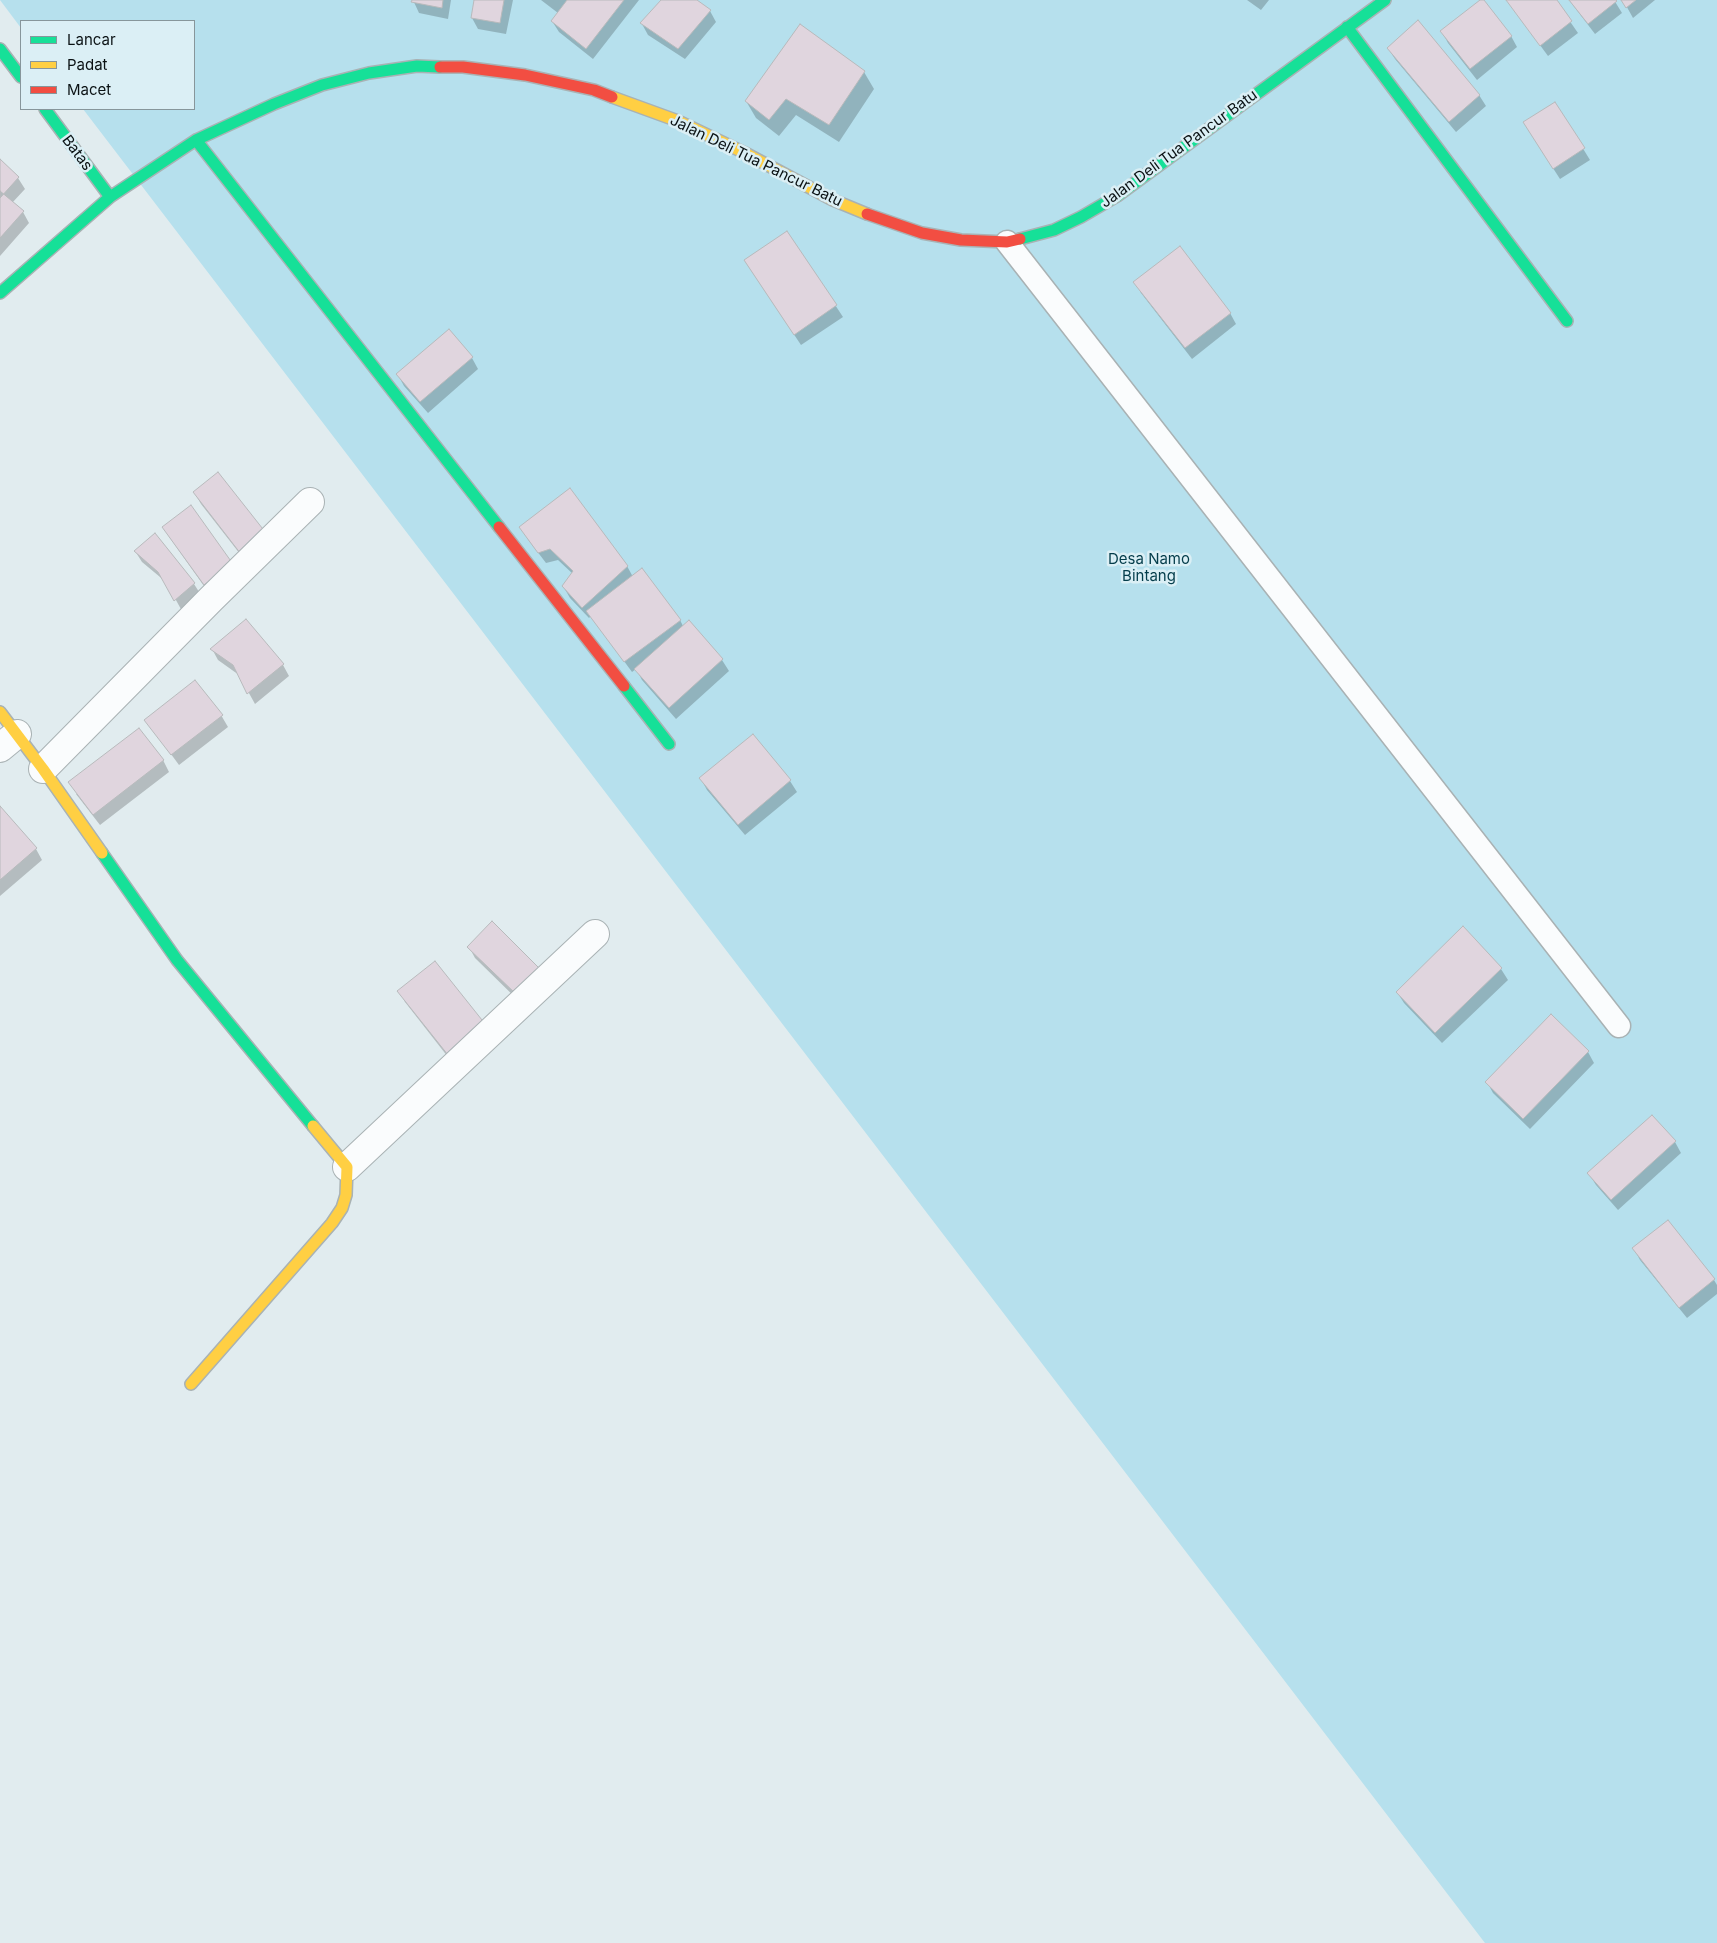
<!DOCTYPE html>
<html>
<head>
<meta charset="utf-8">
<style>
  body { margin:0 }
  #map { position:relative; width:1717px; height:1943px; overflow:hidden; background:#e1ecef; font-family:Inter,sans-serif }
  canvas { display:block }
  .legend { position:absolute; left:20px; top:20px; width:175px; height:90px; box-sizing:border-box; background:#dbeff5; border:1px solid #87969b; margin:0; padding:6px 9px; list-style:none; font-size:15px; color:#0a1113 }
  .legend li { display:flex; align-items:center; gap:10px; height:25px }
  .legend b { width:25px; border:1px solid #87969b }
</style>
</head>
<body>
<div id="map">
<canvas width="1717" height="1943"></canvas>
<ul class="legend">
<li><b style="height:6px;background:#16e098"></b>Lancar</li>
<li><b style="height:6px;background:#ffcf43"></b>Padat</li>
<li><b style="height:6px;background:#f24e42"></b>Macet</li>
</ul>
</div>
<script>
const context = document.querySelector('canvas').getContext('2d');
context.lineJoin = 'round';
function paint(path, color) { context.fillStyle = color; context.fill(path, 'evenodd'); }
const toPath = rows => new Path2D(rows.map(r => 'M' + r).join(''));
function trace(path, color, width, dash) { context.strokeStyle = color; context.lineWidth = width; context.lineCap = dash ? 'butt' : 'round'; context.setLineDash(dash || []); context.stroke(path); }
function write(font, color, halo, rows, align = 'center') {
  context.font = font + ' Inter,sans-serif'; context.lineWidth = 5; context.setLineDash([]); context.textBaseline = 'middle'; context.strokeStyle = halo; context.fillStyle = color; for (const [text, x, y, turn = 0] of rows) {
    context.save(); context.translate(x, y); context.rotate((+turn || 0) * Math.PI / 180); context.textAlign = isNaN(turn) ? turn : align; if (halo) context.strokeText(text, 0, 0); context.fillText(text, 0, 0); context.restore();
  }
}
paint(toPath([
  [0,0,1717,0,1717,1943,1485,1943,83,109,194,109,194,21,21,21,21,28]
]), '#b6e0ed');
paint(toPath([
  [413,0,451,0,448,19,419,13],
  [475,0,513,0,506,34,478,29,472,18],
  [541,0,639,0,593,59,559,32,552,21,558,13],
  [663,0,695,0,710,11,716,22,685,59,648,35,642,24],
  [1247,0,1269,0,1261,10],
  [1483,0,1511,36,1517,47,1477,80,1448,43,1442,32],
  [1507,0,1555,0,1578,33,1548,56],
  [1569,0,1614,0,1622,13,1595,34],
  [1623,0,1655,0,1633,18],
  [1388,48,1479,95,1486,106,1456,132,1395,59],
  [864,72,874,89,839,142,796,115,779,136,756,118,746,101],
  [1555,103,1590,160,1560,179,1531,134],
  [0,161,18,178,25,189,12,203,23,212,29,223,0,256],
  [787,232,843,317,801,345,745,261],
  [1135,282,1230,313,1236,324,1192,359,1141,293],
  [472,358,478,369,428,413,404,386,398,375],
  [218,474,251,568,201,504,194,492],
  [163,527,232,564,211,596,170,538],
  [155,535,194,584,201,595,182,611,166,582,142,562,135,551],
  [527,538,627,566,633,577,680,620,683,626,689,622,722,660,729,671,676,719,642,680,636,669,632,672,591,616,589,618,570,598,563,586,573,574,558,560,546,563],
  [212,649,283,665,289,676,255,704,239,675,218,660],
  [221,715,228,727,179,765,146,720],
  [752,736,790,781,797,792,745,835,707,790,701,779],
  [163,760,169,772,100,825,76,794],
  [0,808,36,849,42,860,0,896],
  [492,923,524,1006,475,958,469,947],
  [1463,928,1501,969,1508,980,1442,1043,1404,1003,1397,992],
  [435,963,455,1066,405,1002,399,991],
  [1588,1052,1594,1063,1530,1129,1493,1093,1487,1082],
  [1652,1116,1675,1142,1681,1153,1618,1210,1596,1185,1589,1174],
  [1634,1249,1714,1280,1717,1285,1717,1294,1687,1318,1640,1260]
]), '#0003');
const building = toPath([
  [412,0,443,0,442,8,411,2,412,0],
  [474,0,504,0,500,23,471,18,474,0],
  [567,0,624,0,586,49,551,21,567,0],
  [661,0,697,0,711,10,678,49,640,23,661,0],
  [1480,0,1484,0,1512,36,1470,69,1440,31,1480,0],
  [1506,0,1557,0,1572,21,1540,46,1506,0],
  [1569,0,1616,0,1617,1,1588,24,1569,0],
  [1621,0,1636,0,1626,8,1621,0],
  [1418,20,1480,95,1449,122,1387,48,1418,20],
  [800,24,865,71,829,125,786,99,769,120,745,101,800,24],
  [1555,102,1585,148,1553,169,1523,122,1555,102],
  [0,159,19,177,0,198,0,159],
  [0,191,24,211,0,238,0,191],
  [787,231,837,305,794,335,744,260,787,231],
  [1180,246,1231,313,1185,348,1133,282,1180,246],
  [449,329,473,357,420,402,396,374,449,329],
  [218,472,270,538,244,558,193,492,218,472],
  [570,488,628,566,582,608,562,586,573,571,550,549,538,553,519,527,570,488],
  [191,505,233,564,204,585,162,527,191,505],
  [155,533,195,583,174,601,158,572,134,551,155,533],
  [642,568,681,620,624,662,586,611,642,568],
  [246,619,284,664,247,694,233,665,210,649,246,619],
  [689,620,723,659,669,708,634,669,689,620],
  [195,680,223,715,171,755,144,720,195,680],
  [139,728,164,760,93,815,68,782,139,728],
  [753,734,791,780,738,825,699,778,753,734],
  [0,806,37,848,0,880,0,806],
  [492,921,541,970,517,995,467,947,492,921],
  [1463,926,1502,968,1435,1033,1396,992,1463,926],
  [435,961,486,1025,448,1055,397,991,435,961],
  [1551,1014,1589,1051,1523,1119,1485,1082,1551,1014],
  [1652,1115,1676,1141,1611,1200,1587,1173,1652,1115],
  [1668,1220,1715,1279,1679,1308,1632,1248,1668,1220]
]);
paint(building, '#e0d5de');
trace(building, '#b8babc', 1);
const lane = toPath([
  [1007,242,1619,1026]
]);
const street = toPath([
  [0,748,17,734],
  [43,769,211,599,310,502],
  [347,1167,595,934]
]);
const fast = toPath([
  [1347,27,1567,321],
  [0,49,21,77],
  [45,109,110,197],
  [196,140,499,527],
  [1020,239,1054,230,1081,217,1117,196,1385,0],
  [0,293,110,197,196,140,274,104,322,85,369,73,417,66,440,67],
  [624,686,669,744],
  [102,853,177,960,313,1126]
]);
const slow = toPath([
  [612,97,678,121,745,153,833,200,867,214],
  [0,712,43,769,102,853],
  [191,1384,332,1223,342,1208,346,1195,347,1167,313,1126]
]);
const jam = toPath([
  [440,67,463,67,525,75,594,90,612,97],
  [867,214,922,233,961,240,1007,242,1020,239],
  [499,527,624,686]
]);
trace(lane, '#a9b2b4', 25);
trace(street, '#a9b2b4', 30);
trace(fast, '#a9b2b4', 14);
trace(slow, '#a9b2b4', 14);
trace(jam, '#a9b2b4', 14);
trace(lane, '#fafcfd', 22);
trace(street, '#fafcfd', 28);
trace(fast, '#16e098', 11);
trace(slow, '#ffcf43', 11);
trace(jam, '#f24e42', 11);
write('15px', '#0a1113', '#dbeff5', [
  ["Jalan Deli Tua Pancur Batu",1179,149,-36],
  ["Batas",77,153,53],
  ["Jalan Deli Tua Pancur Batu",756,161,26]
]);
write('15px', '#043d4b', '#dbeff5', [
  ["Desa Namo",1149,559],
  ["Bintang",1149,576]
]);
</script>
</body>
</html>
